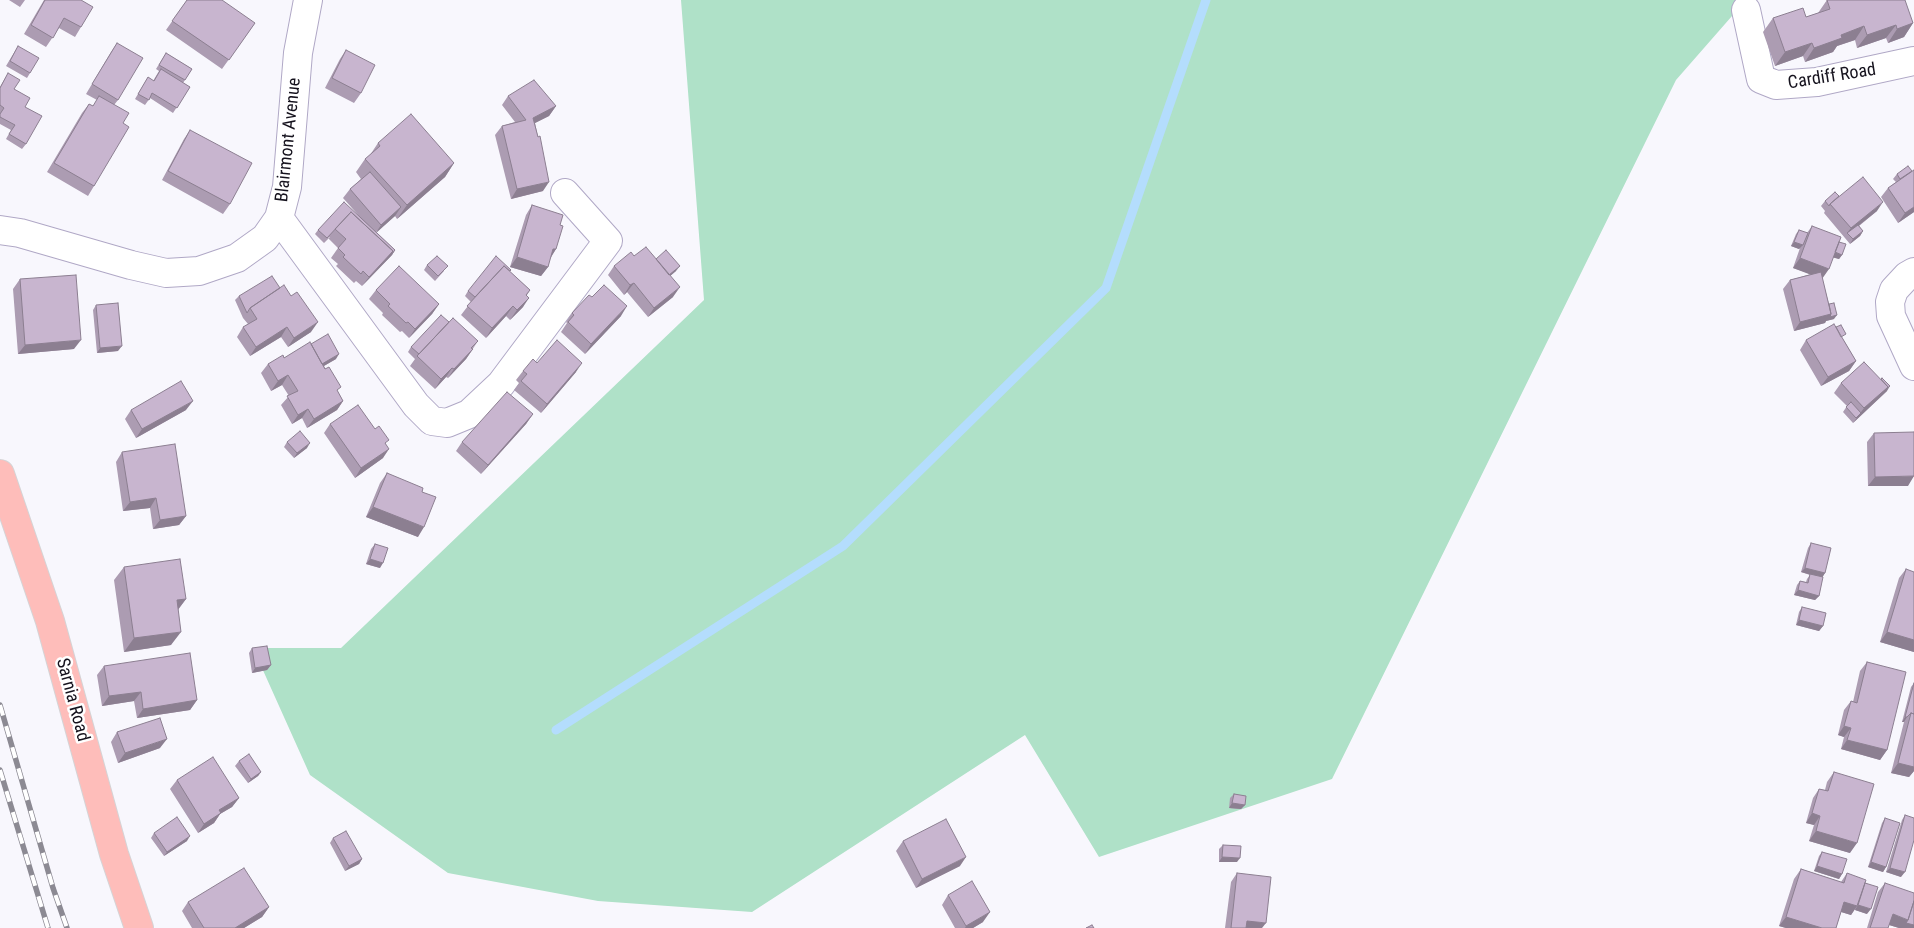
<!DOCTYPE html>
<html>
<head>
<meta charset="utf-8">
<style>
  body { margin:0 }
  canvas { display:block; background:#f8f7fd }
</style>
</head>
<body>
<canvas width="1914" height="928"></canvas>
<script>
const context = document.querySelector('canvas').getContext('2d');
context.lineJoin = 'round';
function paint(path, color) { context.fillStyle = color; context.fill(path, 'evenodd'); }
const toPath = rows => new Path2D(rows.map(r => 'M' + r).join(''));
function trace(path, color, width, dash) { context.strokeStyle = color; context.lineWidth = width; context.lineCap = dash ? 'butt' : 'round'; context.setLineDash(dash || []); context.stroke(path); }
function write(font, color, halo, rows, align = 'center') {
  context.font = font + ' "Roboto Condensed",sans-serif'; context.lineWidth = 5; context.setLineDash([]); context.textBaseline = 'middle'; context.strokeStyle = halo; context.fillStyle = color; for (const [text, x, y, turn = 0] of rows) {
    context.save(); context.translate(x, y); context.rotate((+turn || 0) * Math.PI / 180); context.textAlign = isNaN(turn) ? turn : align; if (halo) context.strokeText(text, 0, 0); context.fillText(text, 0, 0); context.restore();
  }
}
paint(toPath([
  [681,0,1746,0,1676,80,1332,779,1099,857,1025,735,752,912,598,901,448,873,310,775,253,648,341,648,704,300]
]), '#afe1c8');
trace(toPath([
  [556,730,843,546,1106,288,1206,0]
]), '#b4ddfd', 9);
const minor = toPath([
  [1746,10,1761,79,1776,85,1817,82,1914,61],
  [279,218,416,405,432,421,447,423,469,414,501,384,608,241,565,193],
  [0,230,20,233,131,265,166,273,199,271,237,258,265,238,279,218,287,187,298,53,308,0],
  [1914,272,1907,276,1894,290,1890,302,1891,316,1914,366]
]);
const major = toPath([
  [0,474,50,621,114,854,139,928]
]);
trace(minor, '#b0a8c6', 30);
trace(major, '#d5d4d6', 30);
trace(minor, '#fff', 28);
trace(major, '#febdba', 28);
const rail = toPath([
  [0,705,53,888,67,928],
  [0,770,48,928]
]);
trace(rail, '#8c8a93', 5.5);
trace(rail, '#fff', 4, [11]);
paint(toPath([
  [9,0,25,0,20,7],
  [44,0,81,0,81,27,75,37,59,28,46,47,24,34],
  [187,0,255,23,222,69,166,30],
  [1827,0,1913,23,1904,37,1888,43,1886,38,1857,48,1855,40,1837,46,1833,52,1805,62,1803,56,1775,66,1763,32,1773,18,1806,17,1818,13],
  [117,43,118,100,114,105,123,123,94,186,88,196,47,172,82,113,89,104,93,106,97,100,86,94,111,52],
  [18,46,30,73,27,78,6,66],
  [346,50,361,93,354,103,325,88,340,59],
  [166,53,192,69,183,83,190,87,173,113,150,98,145,105,135,99,148,77,153,81,159,71,156,69],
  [8,73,14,89,25,107,26,144,22,149,6,139,11,130,0,124,0,87],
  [508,96,556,106,549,116,535,123,538,137,543,191,511,199,495,135,502,126,515,122,502,105],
  [190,130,230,204,223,214,162,180,184,139],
  [378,143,454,163,445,177,397,219,395,216,376,232,395,250,392,255,362,286,356,281,354,283,336,266,338,264,331,258,338,248,328,238,330,237,324,243,315,234,318,230,360,217,343,198,350,189,361,179,356,172,365,159,370,155],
  [1912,171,1914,212,1898,223,1881,197,1888,188,1896,182,1893,179,1897,174],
  [1839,196,1877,211,1859,226,1863,231,1860,236,1850,244,1824,213,1825,211,1821,206,1825,201],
  [532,205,560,225,556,249,550,258,548,267,541,276,510,267,526,215],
  [1812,226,1839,242,1842,255,1839,259,1833,257,1822,278,1829,304,1834,319,1826,321,1825,323,1794,331,1783,289,1790,280,1811,274,1793,268,1800,248,1799,249,1791,246,1796,234,1799,230,1807,233],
  [656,259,676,271,670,276,673,297,648,317,627,292,624,295,608,275,614,266],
  [427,265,444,271,435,281,424,270],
  [510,272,530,290,527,295,523,307,510,320,506,316,486,338,461,315,471,302,465,296,468,291],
  [20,279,74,349,18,354,13,289],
  [280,288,311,332,288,347,281,337,250,356,237,337,243,327,248,324,243,318,235,300,239,296],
  [376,290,439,304,432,314,409,338,402,331,400,332,382,315,383,313,369,299],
  [592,297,621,316,585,354,561,332,567,323,566,322,572,313],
  [96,305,118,351,97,353,93,310],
  [449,322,478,341,466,359,448,378,446,377,435,389,410,366,415,359,408,352,411,347],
  [1843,339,1856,361,1849,371,1821,386,1800,350,1806,340],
  [311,344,336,359,324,366,343,401,337,410,307,428,302,418,292,424,281,405,289,396,282,385,271,391,261,373,268,364,284,358],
  [537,363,576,372,541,413,514,390,519,383,516,380,523,371],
  [1841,383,1887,391,1853,423,1843,412,1847,406,1834,393],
  [131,410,186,410,136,438,125,419],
  [533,414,526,424,481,474,456,451,462,442],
  [330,424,386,444,383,458,355,478,324,433],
  [1874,433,1908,486,1868,486,1867,442],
  [287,442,307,448,294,458,284,447],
  [122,452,186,516,179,525,153,529,150,508,123,511,116,462],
  [387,473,422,492,418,537,366,517,380,483],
  [1811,543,1825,573,1822,577,1819,596,1815,600,1794,595,1797,585,1800,581,1806,582,1807,579,1810,575,1801,572,1808,548],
  [375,544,380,568,366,564,371,549],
  [124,567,186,599,178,610,171,645,124,652,114,580],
  [1906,569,1914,652,1880,642,1899,578],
  [1802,607,1823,626,1819,631,1796,625,1799,612],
  [252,648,271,665,267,670,252,673,249,653],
  [1867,662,1887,750,1880,760,1841,749,1844,737,1838,735,1844,710,1851,701,1853,702,1860,671],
  [104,666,197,700,190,710,137,718,134,701,102,706,97,675],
  [1914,683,1914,771,1909,777,1891,773,1904,722,1902,722,1911,687],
  [117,732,160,748,118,763,111,742],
  [239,761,261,772,258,776,248,783,235,766],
  [1834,772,1850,853,1809,841,1814,825,1806,823,1813,798,1819,789,1825,790,1827,782],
  [177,780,239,798,232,807,220,814,214,823,198,833,170,789],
  [1234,794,1245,805,1241,809,1229,808,1230,798],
  [1905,815,1901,877,1886,872,1902,820],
  [1885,818,1886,867,1883,872,1868,867,1882,823],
  [154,833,187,841,164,856,151,838],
  [333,838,362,859,359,864,345,871,330,843],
  [903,841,960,866,916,888,896,851],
  [1223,845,1237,862,1219,862,1219,849],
  [1822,852,1842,874,1839,879,1814,871,1819,856],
  [1801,869,1841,882,1847,873,1865,883,1867,914,1855,910,1855,909,1851,915,1841,912,1836,928,1786,928,1779,926,1794,879],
  [1237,873,1262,928,1225,928,1231,882],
  [1885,883,1902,927,1899,928,1889,925,1888,928,1867,928,1878,892],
  [948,895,983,922,973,928,955,928,942,905],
  [188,902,269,907,262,917,244,928,192,928,182,911]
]), '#ac9cb2');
paint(toPath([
  [1913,23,1904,37,1888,43,1897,29],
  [1896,25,1886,38,1857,48,1867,35],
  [1864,26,1855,40,1837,46,1833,52,1805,62,1814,48,1841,35],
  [1812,43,1803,56,1775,66,1785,52],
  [556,106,549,116,527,127,533,118],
  [454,163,445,177,397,219,407,205],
  [549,182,543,191,511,199,517,189],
  [1883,202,1877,211,1848,234,1847,233,1851,228],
  [401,207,395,216,375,234,381,225],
  [1914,207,1914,212,1898,223,1905,213],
  [1863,231,1860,236,1850,244,1853,239],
  [1794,242,1803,245,1799,249,1791,246],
  [553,249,556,249,550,259],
  [395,250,392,255,362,286,369,277,393,251],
  [1834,252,1842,255,1839,259,1831,257],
  [517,257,548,267,541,276,510,267],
  [1800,258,1829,269,1822,279,1793,268],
  [680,266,676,271,662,283,665,278],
  [634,283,627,292,624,295,630,285],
  [680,287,673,297,648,317,654,308],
  [529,298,523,307,510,320,517,310],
  [439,304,432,314,409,338,415,329],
  [513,306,506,316,486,338,492,328],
  [627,306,621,316,585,354,591,344],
  [1831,314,1837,315,1834,319,1826,321,1825,323,1794,331,1800,322],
  [318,322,311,332,288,347,294,338],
  [287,327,281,337,250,356,256,347],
  [81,340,74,349,18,354,25,345],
  [122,346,118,351,97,353,100,348],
  [473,349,466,359,448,378,454,369],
  [339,354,336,359,315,371,318,366],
  [1856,361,1849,371,1821,386,1828,377],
  [582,363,576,372,541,413,547,404],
  [452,368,446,377,435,389,441,379],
  [288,375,282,385,271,391,278,381],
  [1890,386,1887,391,1853,423,1864,408,1888,387],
  [193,401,186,410,136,438,142,429],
  [343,401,337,410,307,428,314,419],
  [308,409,302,418,292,424,298,415],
  [533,414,526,424,481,474,488,465],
  [310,443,307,448,294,458,297,453],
  [389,449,383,458,355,478,361,468],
  [1914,476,1908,486,1868,486,1875,477],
  [156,498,150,508,123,511,130,502],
  [373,507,424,527,418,537,366,517],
  [186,516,179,525,153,529,160,520],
  [370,559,383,563,380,568,366,564],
  [1805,568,1825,573,1822,578,1801,572],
  [1798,590,1819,596,1815,600,1794,595],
  [186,599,176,612,177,600],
  [1799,620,1823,626,1819,631,1796,625],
  [181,632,171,645,124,652,134,638],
  [1887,632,1914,640,1914,652,1880,642],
  [271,665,267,670,252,673,255,668],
  [141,692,134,701,102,706,109,696],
  [197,700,190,710,137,718,143,709],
  [1905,717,1907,717,1904,722,1902,722],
  [1844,726,1851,728,1844,737,1838,735],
  [167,739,160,748,118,763,125,753],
  [1847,740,1887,750,1880,760,1841,749],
  [1898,763,1914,767,1914,771,1909,777,1891,773],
  [261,772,258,776,248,783,251,779],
  [239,798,232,807,220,814,214,823,198,833,204,824,219,810],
  [1232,803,1245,805,1241,809,1229,808],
  [1812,813,1820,816,1814,825,1806,823],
  [1816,831,1857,843,1850,853,1809,841],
  [190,836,187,841,164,856,167,852],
  [966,857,960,866,916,888,922,879],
  [1222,857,1240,858,1237,862,1219,862],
  [362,859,359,864,345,871,349,866],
  [1871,862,1886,867,1883,872,1868,867],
  [1817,866,1842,874,1839,879,1814,871],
  [1890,868,1905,872,1901,877,1886,872],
  [1844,902,1857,906,1851,915,1838,911],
  [1858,905,1871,909,1867,914,1855,910],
  [269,907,262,917,244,928,235,928],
  [990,912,983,922,973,928,965,928,966,926],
  [1893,914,1908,920,1914,925,1914,928,1899,928,1886,924],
  [1786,917,1822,928,1786,928,1779,926],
  [1247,921,1266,923,1262,928,1242,928]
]), '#8c7f91');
const building = toPath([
  [45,0,81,0,93,7,81,27,64,18,53,38,31,25,45,0],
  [187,0,222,0,255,23,229,60,172,21,187,0],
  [1827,0,1905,0,1913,23,1897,29,1896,25,1867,35,1864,26,1841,35,1842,38,1814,48,1812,43,1785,52,1773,18,1803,8,1806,17,1830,9,1827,0],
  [117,43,143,58,118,100,92,84,117,43],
  [18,46,39,58,30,73,10,61,18,46],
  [346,50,375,65,361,93,332,78,346,50],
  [166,53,192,69,185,80,159,65,166,53],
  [161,69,190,87,177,108,152,93,149,100,138,94,148,77,154,81,161,69],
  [8,73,20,80,14,89,30,98,25,107,42,116,26,144,9,134,15,125,0,117,0,114,4,108,0,105,0,88,8,73],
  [534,80,556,106,533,118,538,137,540,136,549,182,517,189,502,126,526,120,508,96,534,80],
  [99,96,129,113,123,123,129,127,94,186,54,163,89,104,93,106,99,96],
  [411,114,454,163,407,205,365,159,380,146,378,143,411,114],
  [190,130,252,163,230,204,168,171,190,130],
  [1908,166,1912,171,1900,179,1897,174,1908,166],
  [1914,170,1914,207,1905,213,1888,188,1914,170],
  [370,172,401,207,381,225,350,189,370,172],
  [1863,177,1883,202,1851,228,1830,204,1863,177],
  [1835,192,1839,196,1830,204,1829,206,1825,201,1835,192],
  [344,202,395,250,390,256,393,251,351,212,327,238,318,230,344,202],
  [532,205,563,215,560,225,563,226,556,249,553,249,548,267,517,257,532,205],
  [351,212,393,251,369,277,363,271,361,274,343,257,345,255,338,248,346,239,335,229,351,212],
  [1858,225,1863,231,1853,239,1847,233,1858,225],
  [1812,226,1841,237,1829,269,1800,258,1812,226],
  [1799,230,1808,233,1803,245,1794,242,1799,230],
  [1839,242,1846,244,1842,255,1835,252,1839,242],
  [646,247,680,287,654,308,634,283,630,285,614,266,631,252,634,256,646,247],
  [666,250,680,266,669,275,656,259,666,250],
  [437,256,448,266,438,276,427,265,437,256],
  [496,256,511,270,510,271,504,266,475,297,468,291,496,256],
  [399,266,439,304,415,329,408,322,406,323,388,306,390,304,376,290,399,266],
  [504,266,530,290,526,295,529,298,517,310,513,306,492,328,467,306,504,266],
  [1821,272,1831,314,1800,322,1790,280,1821,272],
  [76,275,81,340,25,345,20,279,76,275],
  [272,276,280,288,250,308,247,313,239,296,272,276],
  [284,285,291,296,297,292,318,322,294,338,287,327,256,347,243,327,257,319,250,308,284,285],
  [604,285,627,306,591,344,568,322,574,315,572,313,589,295,592,297,604,285],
  [118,303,122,346,100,348,96,305,118,303],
  [1834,303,1837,315,1830,317,1831,314,1829,304,1834,303],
  [441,315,449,322,419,354,411,347,441,315],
  [453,318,478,341,471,348,473,349,454,369,452,368,441,379,417,356,453,318],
  [1834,324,1856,361,1828,377,1806,340,1834,324],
  [1841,325,1846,334,1841,337,1836,327,1841,325],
  [328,334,339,354,322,364,311,344,328,334],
  [557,340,582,363,547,404,521,381,527,374,523,371,533,359,537,363,557,340],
  [310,342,325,369,329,367,341,387,337,390,343,401,314,419,308,409,298,415,287,396,298,391,288,375,278,381,268,364,283,355,284,358,310,342],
  [1864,362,1888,387,1864,408,1841,383,1864,362],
  [1882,378,1890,386,1884,391,1888,387,1881,379,1882,378],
  [181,381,193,401,142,429,131,410,181,381],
  [507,392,533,414,488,465,462,442,507,392],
  [1851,402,1861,413,1856,418,1846,407,1851,402],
  [358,405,375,429,379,426,389,440,385,443,389,449,361,468,330,424,358,405],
  [300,431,310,443,297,453,287,442,300,431],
  [1914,432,1914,476,1875,477,1874,433,1914,432],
  [175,444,186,516,160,520,156,498,130,502,122,452,175,444],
  [387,473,423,488,422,492,436,497,424,527,373,507,387,473],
  [1811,543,1831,548,1825,573,1805,568,1811,543],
  [375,544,388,548,383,563,370,559,375,544],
  [180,559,186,599,177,600,181,632,134,638,124,567,180,559],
  [1906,569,1914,572,1914,640,1887,632,1906,569],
  [1810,574,1823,577,1819,596,1798,590,1800,581,1808,583,1810,574],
  [1802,607,1826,613,1823,626,1799,620,1802,607],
  [267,646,271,665,255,668,252,648,267,646],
  [190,653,197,700,143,709,141,692,109,696,104,666,190,653],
  [1867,662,1906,672,1887,750,1847,740,1851,728,1844,726,1851,701,1857,703,1867,662],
  [1914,683,1914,714,1911,713,1907,717,1905,717,1914,683],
  [1911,713,1914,714,1914,767,1898,763,1911,713],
  [160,718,167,739,125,753,117,732,160,718],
  [249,754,261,772,251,779,239,761,249,754],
  [213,757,239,798,219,810,221,813,204,824,177,780,213,757],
  [1834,772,1874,784,1857,843,1816,831,1820,816,1812,813,1819,789,1828,791,1834,772],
  [1234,794,1246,796,1245,805,1232,803,1234,794],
  [1905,815,1914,818,1914,840,1905,872,1890,868,1905,815],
  [177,817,190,836,167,852,154,833,177,817],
  [1885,818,1900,823,1886,867,1871,862,1885,818],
  [946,819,966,857,922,879,903,841,946,819],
  [346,831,362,859,349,866,333,838,346,831],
  [1223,845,1241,846,1240,858,1222,857,1223,845],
  [1822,852,1847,859,1842,874,1817,866,1822,852],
  [244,868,269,907,235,928,204,928,188,902,244,868],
  [1801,869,1844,883,1847,873,1866,880,1857,906,1844,902,1836,928,1822,928,1786,917,1801,869],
  [1237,873,1271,877,1266,923,1247,921,1246,928,1231,928,1237,873],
  [972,881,990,912,966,926,948,895,972,881],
  [1865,883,1878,887,1871,909,1858,905,1865,883],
  [1885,883,1914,893,1914,901,1908,920,1893,914,1888,928,1870,928,1885,883],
  [1914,901,1914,925,1906,923,1908,920,1914,901],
  [1092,925,1094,928,1086,928,1092,925]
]);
paint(building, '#c8b5cf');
trace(building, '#8c7f91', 1);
write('18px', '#15121d', '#fff', [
  ["Cardiff Road",1832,77,-9],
  ["Blairmont Avenue",289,140,-84],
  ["Sarnia Road",72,700,75]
]);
</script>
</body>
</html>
